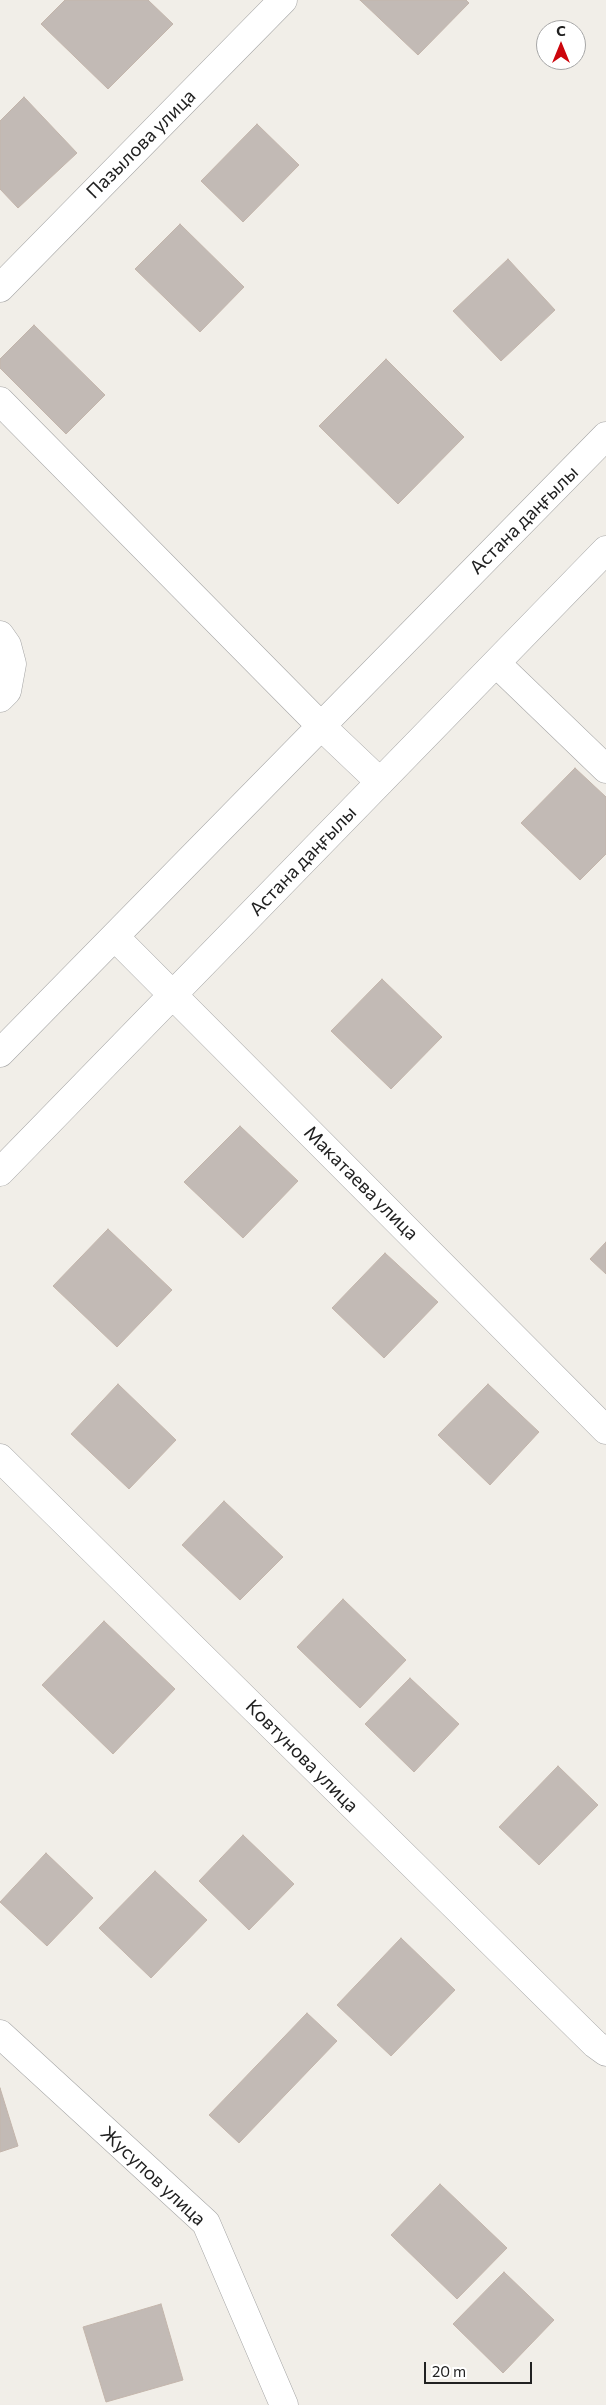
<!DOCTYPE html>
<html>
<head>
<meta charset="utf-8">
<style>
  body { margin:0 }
  #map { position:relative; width:606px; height:2405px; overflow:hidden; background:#f1eee8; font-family:Commissioner,sans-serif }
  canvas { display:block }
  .north { position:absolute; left:536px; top:20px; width:50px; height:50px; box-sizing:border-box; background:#fff; border:1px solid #a6a6a6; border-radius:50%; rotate:0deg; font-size:14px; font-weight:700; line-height:20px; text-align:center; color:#212121 }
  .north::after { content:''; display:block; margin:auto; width:18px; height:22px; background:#cc060d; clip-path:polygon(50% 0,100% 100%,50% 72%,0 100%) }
  .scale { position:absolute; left:424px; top:2362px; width:108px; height:22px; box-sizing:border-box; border:2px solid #212121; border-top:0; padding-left:6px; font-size:15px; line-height:18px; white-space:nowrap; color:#212121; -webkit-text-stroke:4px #fff; paint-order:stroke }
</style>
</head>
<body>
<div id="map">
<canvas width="606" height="2405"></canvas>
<div class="north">С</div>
<div class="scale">20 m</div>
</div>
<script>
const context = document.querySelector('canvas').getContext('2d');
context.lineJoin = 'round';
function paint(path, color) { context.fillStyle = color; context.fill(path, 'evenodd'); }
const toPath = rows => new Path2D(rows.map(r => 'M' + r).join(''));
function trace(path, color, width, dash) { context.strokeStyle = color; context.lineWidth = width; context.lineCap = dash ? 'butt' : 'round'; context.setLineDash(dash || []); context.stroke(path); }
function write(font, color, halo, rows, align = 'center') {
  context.font = font + ' Commissioner,sans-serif'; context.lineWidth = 4; context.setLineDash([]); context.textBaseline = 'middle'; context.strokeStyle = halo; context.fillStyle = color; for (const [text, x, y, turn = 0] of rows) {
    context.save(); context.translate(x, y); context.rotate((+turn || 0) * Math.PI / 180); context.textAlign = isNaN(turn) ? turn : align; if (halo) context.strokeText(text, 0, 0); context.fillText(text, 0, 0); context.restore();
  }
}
const building = toPath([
  [65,0,148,0,173,24,108,89,41,24,65,0],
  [360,0,466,0,469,3,418,55,360,0],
  [24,97,77,153,18,208,0,189,0,121,24,97],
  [257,124,299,165,243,222,201,181,257,124],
  [180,224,244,287,200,332,135,269,180,224],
  [508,259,555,310,501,361,453,311,508,259],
  [34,325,105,395,66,434,0,368,0,359,34,325],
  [386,359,464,437,398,504,319,426,386,359],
  [575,768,606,797,606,854,580,880,521,823,575,768],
  [382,979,442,1037,391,1089,331,1031,382,979],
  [240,1126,298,1181,243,1238,184,1182,240,1126],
  [108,1229,172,1290,117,1347,53,1286,108,1229],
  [606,1242,606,1274,590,1259,606,1242],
  [385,1253,438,1302,384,1358,332,1308,385,1253],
  [118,1384,176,1440,129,1489,71,1434,118,1384],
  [488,1384,539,1432,490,1485,438,1435,488,1384],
  [224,1501,283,1557,240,1600,182,1545,224,1501],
  [343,1599,406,1660,360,1708,297,1647,343,1599],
  [104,1621,175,1689,113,1754,42,1685,104,1621],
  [410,1678,459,1724,414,1772,365,1724,410,1678],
  [558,1766,598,1805,539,1865,499,1827,558,1766],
  [243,1835,294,1884,249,1930,199,1881,243,1835],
  [46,1853,93,1898,47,1946,0,1902,46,1853],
  [155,1871,207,1920,151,1978,99,1928,155,1871],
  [401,1938,455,1990,391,2056,337,2005,401,1938],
  [307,2013,337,2041,239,2143,209,2115,307,2013],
  [0,2088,18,2146,0,2152,0,2088],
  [440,2184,507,2248,457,2299,391,2235,440,2184],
  [504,2272,554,2320,503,2373,453,2324,504,2272],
  [161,2304,183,2380,106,2402,83,2327,161,2304]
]);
paint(building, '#c2bab5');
trace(building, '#c3b5ab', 1);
const minor = toPath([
  [0,288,283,0],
  [0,401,320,725,380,782],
  [0,635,7,645,12,664,7,691,0,698],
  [496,663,606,769],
  [115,937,606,1430],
  [0,1053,606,436],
  [0,1172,606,550],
  [0,1458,595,2044,606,2052],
  [0,2034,206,2223,284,2405]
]);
trace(minor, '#a5a5a5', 29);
trace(minor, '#fff', 28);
write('19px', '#212121', '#fff', [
  ["Пазылова улица",141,144,-45],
  ["Астана даңғылы",524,520,-45],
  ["Астана даңғылы",303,861,-46],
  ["Макатаева улица",361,1183,45],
  ["Ковтунова улица",302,1756,45],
  ["Жусупов улица",153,2176,43]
]);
</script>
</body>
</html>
